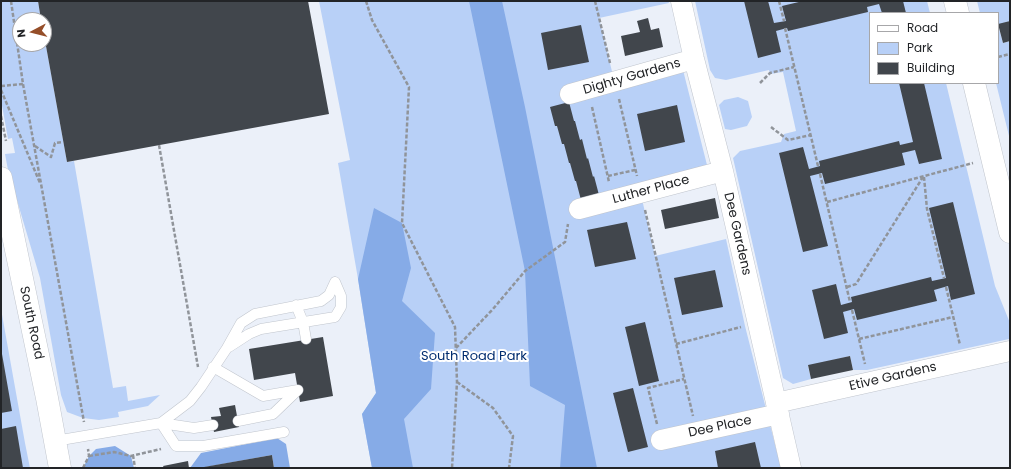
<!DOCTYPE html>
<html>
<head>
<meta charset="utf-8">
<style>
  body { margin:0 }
  #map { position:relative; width:1011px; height:469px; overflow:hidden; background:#ebf0f9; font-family:Poppins,sans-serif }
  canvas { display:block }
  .frame { position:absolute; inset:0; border:2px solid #222427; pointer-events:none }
  .legend { position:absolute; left:869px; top:12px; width:130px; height:72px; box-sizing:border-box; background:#fff; border:1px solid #a7a7a9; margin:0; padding:5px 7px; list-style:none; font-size:12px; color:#222427 }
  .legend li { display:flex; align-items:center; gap:8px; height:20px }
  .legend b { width:20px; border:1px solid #a7a7a9 }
  .north { position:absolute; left:12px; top:12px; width:40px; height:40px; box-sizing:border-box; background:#fff; border:1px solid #a7a7a9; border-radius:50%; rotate:263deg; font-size:11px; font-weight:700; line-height:16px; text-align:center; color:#222427 }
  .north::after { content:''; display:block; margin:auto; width:14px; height:18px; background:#954e29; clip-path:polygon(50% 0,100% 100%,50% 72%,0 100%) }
</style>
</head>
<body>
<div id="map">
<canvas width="1011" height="469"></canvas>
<div class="frame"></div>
<ul class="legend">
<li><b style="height:5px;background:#fff"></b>Road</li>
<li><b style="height:11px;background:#b8d0f7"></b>Park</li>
<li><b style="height:11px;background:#41464c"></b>Building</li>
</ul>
<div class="north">N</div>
</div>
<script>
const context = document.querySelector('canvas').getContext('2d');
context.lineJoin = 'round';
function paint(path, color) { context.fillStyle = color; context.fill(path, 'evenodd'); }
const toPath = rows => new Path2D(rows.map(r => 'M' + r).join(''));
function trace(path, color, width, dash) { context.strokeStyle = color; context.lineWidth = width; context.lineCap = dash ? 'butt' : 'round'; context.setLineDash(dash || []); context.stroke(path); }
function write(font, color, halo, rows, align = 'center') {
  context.font = font + ' Poppins,sans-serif'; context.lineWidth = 4; context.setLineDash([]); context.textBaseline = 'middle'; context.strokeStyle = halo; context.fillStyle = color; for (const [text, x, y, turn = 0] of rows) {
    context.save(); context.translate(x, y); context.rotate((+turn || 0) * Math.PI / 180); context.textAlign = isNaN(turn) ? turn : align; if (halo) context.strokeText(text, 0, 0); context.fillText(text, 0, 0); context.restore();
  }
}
paint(toPath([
  [1,1,38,1,41,20,20,20,20,44,44,44,44,35,67,162,74,161,113,388,126,386,128,401,160,395,148,406,118,412,119,417,99,420,83,418,67,412,61,395,40,278,8,170,5,154,15,153,12,138,8,139,1,100],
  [319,1,668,1,669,3,599,18,616,88,683,70,707,165,704,169,639,186,655,256,726,239,745,326,781,468,372,468,362,414,376,393,358,279,338,163,350,160],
  [695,1,927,1,930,13,870,13,870,83,946,83,995,286,1010,323,1009,339,867,370,853,370,850,356,808,366,811,379,793,384,783,378,733,158,740,151,781,142,784,134,796,131,783,72,770,74,769,70,726,80,715,78,710,70],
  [977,1,1010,1,1010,21,998,25,998,13,980,13],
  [998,25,1003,43,1010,41,1010,140,996,83,998,83],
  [738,97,748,101,752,117,747,126,731,130,725,129,719,105,724,100],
  [1,309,25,443,30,468,1,468]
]), '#b8d0f7');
paint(toPath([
  [469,1,502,1,525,107,597,468,560,468,565,405,530,386,525,271],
  [374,208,402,223,411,268,402,301,435,333,431,389,404,419,413,468,372,468,362,414,376,393,358,279],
  [277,438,286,444,290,468,274,468,272,455,200,468,190,468,201,453],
  [115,446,131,456,134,468,83,468,89,456,96,449]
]), '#86abe7');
paint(toPath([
  [38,1,308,1,329,114,67,162,44,35,44,20,41,20],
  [744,1,768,1,774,23,786,21,782,6,803,1,903,1,906,13,882,13,879,4,867,7,868,12,788,31,787,28,776,31,781,52,758,58],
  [648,18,651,30,659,28,663,47,625,56,621,36,640,32,637,21],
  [1010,21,1010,41,1003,43,998,24],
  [581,25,589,62,548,70,541,33],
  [899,83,924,83,942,159,919,164,915,150,902,153,905,165,825,184,822,173,810,176,828,246,803,252,779,153,803,147,809,169,820,166,819,161,899,141,900,145,913,142],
  [569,102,574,121,575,121,580,140,582,139,587,159,588,158,593,177,594,176,599,195,581,200,576,181,575,181,570,163,569,163,564,144,562,144,557,126,555,126,550,107],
  [677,105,685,142,645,151,637,114],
  [715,198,719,218,665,229,661,210],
  [953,202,975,294,951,300,948,286,934,290,937,301,857,320,854,309,843,312,848,333,824,339,812,290,836,284,841,305,852,302,851,297,931,277,932,281,946,278,929,208],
  [627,222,636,259,595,267,587,230],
  [715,270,723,307,682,315,674,278],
  [645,322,659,381,639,386,625,327],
  [323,337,333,396,300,402,295,373,254,380,249,349],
  [1,354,2,354,12,411,1,413],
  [850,356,853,370,811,379,808,365],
  [633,388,648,447,628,452,613,393],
  [235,405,239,427,214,432,211,417,221,416,219,408],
  [16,426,23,468,1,468,1,429],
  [755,442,761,468,718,468,715,451],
  [272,455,274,468,204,468,204,467],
  [188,461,189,468,164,468,163,466]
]), '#41464c');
const service = toPath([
  [296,305,303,322,306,339],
  [229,347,249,334,261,329,335,317,341,307,341,296,335,282],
  [213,367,263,396,298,390],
  [238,421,273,414,298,390],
  [161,423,176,446,203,446,284,432],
  [161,423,194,428,213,425],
  [55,441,161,423,190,401,201,387,227,348,241,323,255,314,321,301,329,295,335,282]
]);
const minor = toPath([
  [681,1,694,59,723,171,791,468],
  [570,94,694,59],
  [579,209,723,171],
  [776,403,1010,351],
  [661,440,779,414]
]);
const tertiary = toPath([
  [955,1,958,13],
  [974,83,1010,232],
  [1,178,47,398,60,468]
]);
trace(service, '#c0c5cd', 11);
trace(minor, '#c0c5cd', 21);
trace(tertiary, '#c0c5cd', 23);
trace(toPath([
  [11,1,23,84,84,422],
  [366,1,372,20,409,87,402,223,455,327,457,382,452,468],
  [595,1,610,63],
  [779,1,784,21],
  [785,28,818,166],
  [998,57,1010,54],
  [760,83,770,73,794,67],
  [1,86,23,84],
  [1,90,40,183],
  [619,99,637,176],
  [592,107,609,182],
  [1,116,6,141],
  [771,127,788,140,811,135],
  [159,145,198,367],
  [35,146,51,157,55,143,63,142],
  [820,174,850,302],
  [608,176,635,170],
  [924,177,927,209,944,278],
  [827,202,973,163],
  [645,210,693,416],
  [847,287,856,284,923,177],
  [946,287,960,345],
  [852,310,865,364],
  [859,339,953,317],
  [676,344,741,327],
  [456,348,493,309,525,271,565,242,568,224],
  [457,382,493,408,513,436,509,468],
  [657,424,648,388,684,379],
  [133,455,135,468],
  [89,456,114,452,131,456,161,449],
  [83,468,89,456,88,449]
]), '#90949a', 2.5, [4, 2]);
trace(service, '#fff', 10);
trace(minor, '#fff', 20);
trace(tertiary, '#fff', 22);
write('13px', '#222427', '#fff', [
  ["Dighty Gardens",632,77,-16],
  ["Luther Place",651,190,-15],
  ["Dee Gardens",737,234,77],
  ["South Road",31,323,78],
  ["Etive Gardens",893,377,-13],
  ["Dee Place",720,427,-12]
]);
write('13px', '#002c6f', '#fff', [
  ["South Road Park",474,357]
]);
</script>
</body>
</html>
